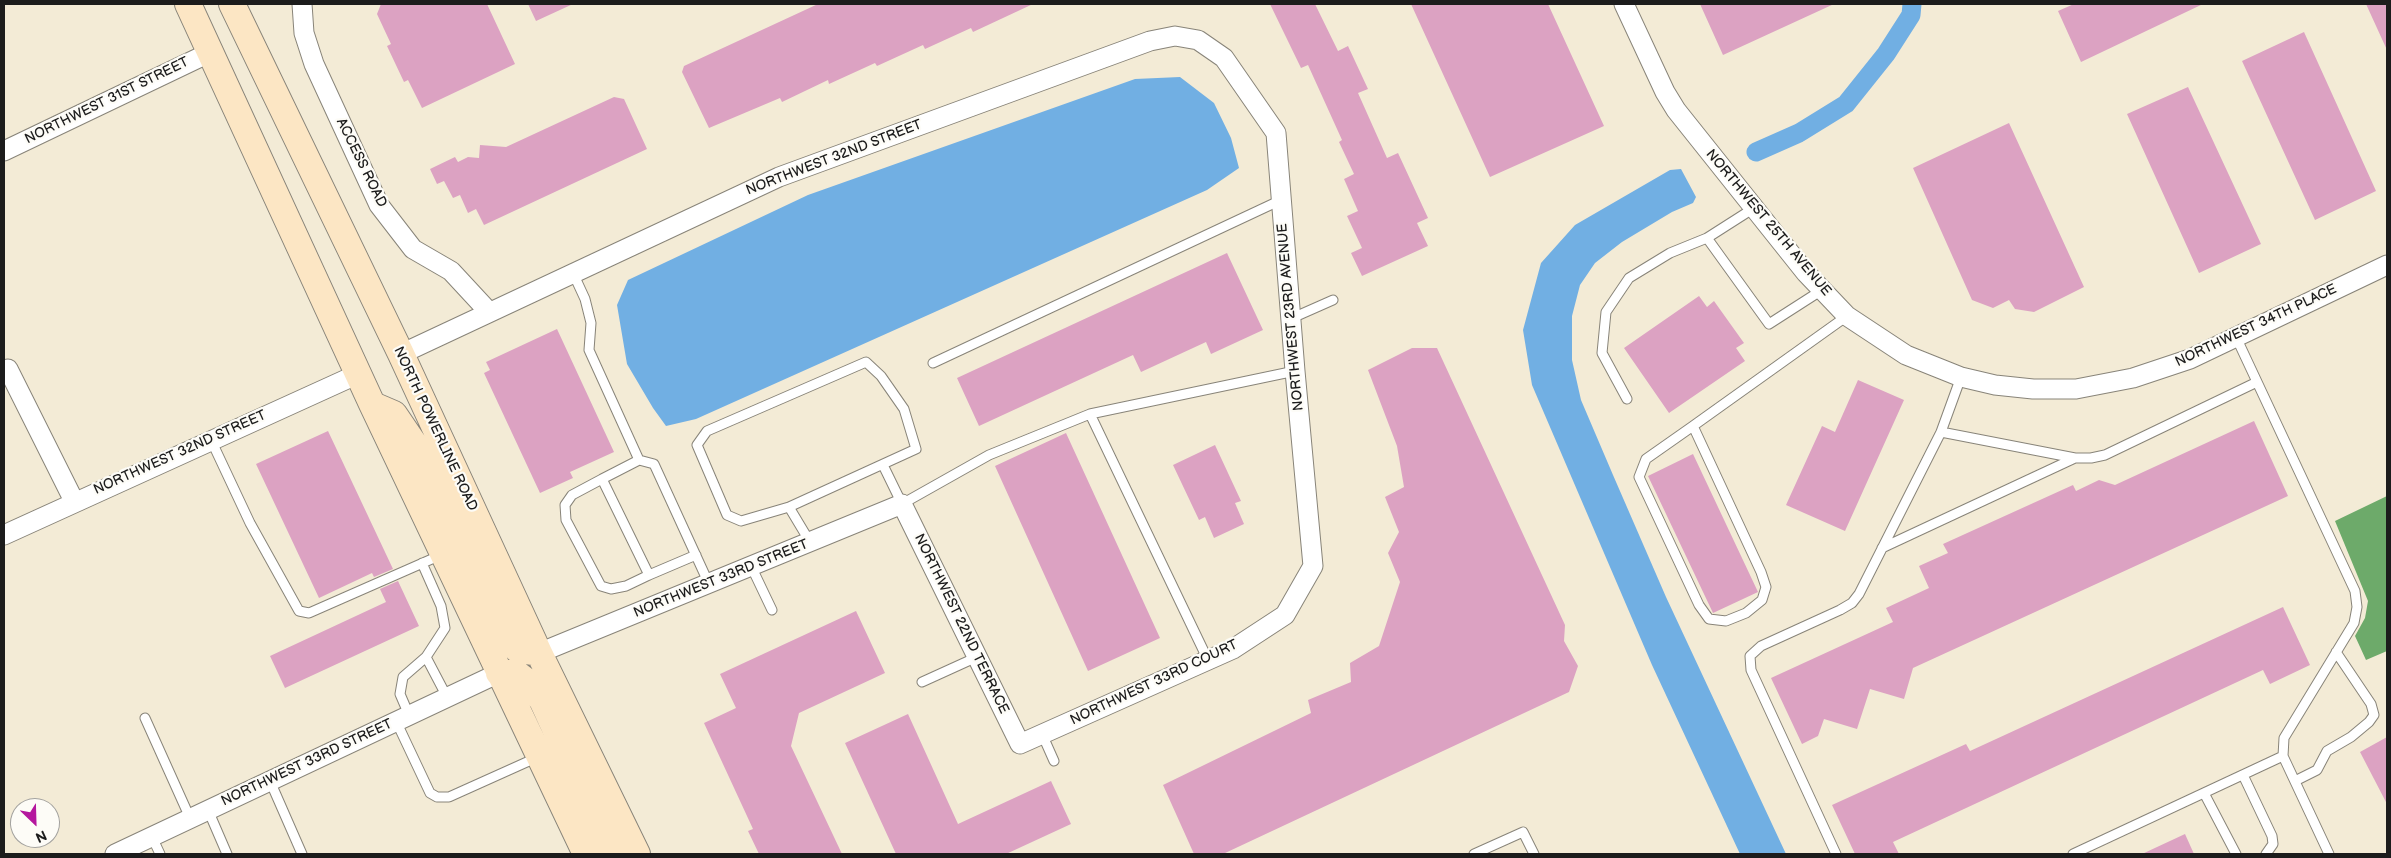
<!DOCTYPE html>
<html>
<head>
<meta charset="utf-8">
<style>
  body { margin:0 }
  #map { position:relative; width:2391px; height:858px; overflow:hidden; background:#f3ebd6; font-family:"Balsamiq Sans",sans-serif }
  canvas { display:block }
  .frame { position:absolute; inset:0; border:5px solid #1c1c1c; pointer-events:none }
  .north { position:absolute; left:10px; top:798px; width:50px; height:50px; box-sizing:border-box; background:#fdfcf7; border:1px solid #a3a29f; border-radius:50%; rotate:156deg; font-size:14px; font-weight:700; line-height:20px; text-align:center; color:#1c1c1c }
  .north::after { content:''; display:block; margin:auto; width:18px; height:22px; background:#b5179e; clip-path:polygon(50% 0,100% 100%,50% 72%,0 100%) }
</style>
</head>
<body>
<div id="map">
<canvas width="2391" height="858"></canvas>
<div class="frame"></div>
<div class="north">N</div>
</div>
<script>
const context = document.querySelector('canvas').getContext('2d');
context.lineJoin = 'round';
function paint(path, color) { context.fillStyle = color; context.fill(path, 'evenodd'); }
const toPath = rows => new Path2D(rows.map(r => 'M' + r).join(''));
function trace(path, color, width, dash) { context.strokeStyle = color; context.lineWidth = width; context.lineCap = dash ? 'butt' : 'round'; context.setLineDash(dash || []); context.stroke(path); }
function write(font, color, halo, rows, align = 'center') {
  context.font = font + ' "Balsamiq Sans",sans-serif'; context.lineWidth = 4.5; context.setLineDash([]); context.textBaseline = 'middle'; context.strokeStyle = halo; context.fillStyle = color; for (const [text, x, y, turn = 0] of rows) {
    context.save(); context.translate(x, y); context.rotate((+turn || 0) * Math.PI / 180); context.textAlign = isNaN(turn) ? turn : align; if (halo) context.strokeText(text, 0, 0); context.fillText(text, 0, 0); context.restore();
  }
}
paint(toPath([
  [2387,496,2387,651,2366,660,2355,636,2365,618,2368,601,2335,521]
]), '#6daa6a');
paint(toPath([
  [1180,77,1214,103,1231,138,1239,168,1207,190,696,419,666,426,653,408,627,364,617,305,628,280,808,195,1135,79],
  [1681,169,1696,197,1693,203,1672,212,1622,242,1595,263,1580,285,1572,316,1572,360,1581,400,1613,475,1666,597,1786,854,1740,854,1652,665,1532,385,1523,330,1541,263,1575,225,1670,170]
]), '#71afe3');
trace(toPath([
  [1756,152,1799,133,1846,104,1886,54,1911,15,1912,4]
]), '#71afe3', 19);
paint(toPath([
  [381,4,487,4,515,64,422,108,408,80,404,82,387,46,391,44,377,14],
  [528,4,573,4,536,21],
  [818,4,1033,4,973,32,971,28,925,49,923,45,877,66,875,63,829,84,828,80,782,102,780,98,709,128,682,72,684,66],
  [1270,4,1315,4,1338,51,1348,46,1368,89,1358,93,1387,158,1398,153,1428,218,1417,223,1428,246,1362,276,1351,253,1362,248,1347,216,1358,211,1344,179,1354,174,1339,142,1342,140,1308,65,1301,68],
  [1411,4,1548,4,1604,126,1490,177],
  [1700,4,1834,4,1723,55],
  [2074,4,2203,4,2081,62,2058,11],
  [2366,4,2387,4,2387,50],
  [2304,32,2376,191,2315,220,2242,61],
  [2188,87,2261,244,2199,273,2127,114],
  [614,97,624,99,647,149,484,225,476,209,468,213,460,195,453,198,444,181,437,184,430,169,455,157,458,162,468,157,479,158,480,145,506,147],
  [2009,123,2084,287,2034,312,2015,309,2009,300,1993,308,1972,300,1913,168],
  [1227,253,1263,330,1211,354,1206,342,1141,372,1133,355,979,426,957,378],
  [1699,296,1707,307,1714,301,1744,343,1736,348,1745,361,1669,413,1624,348],
  [557,329,614,452,570,472,573,478,540,493,484,373,490,370,486,362],
  [1412,348,1437,348,1565,625,1564,641,1578,666,1569,692,1223,854,1194,854,1163,785,1311,713,1308,700,1351,682,1350,663,1379,646,1400,582,1388,553,1399,532,1385,497,1404,487,1397,446,1368,370],
  [1858,380,1904,400,1845,531,1786,505,1822,426,1835,432],
  [2254,421,2288,496,1913,668,1904,699,1870,689,1857,729,1824,719,1818,736,1802,744,1771,678,1893,622,1886,608,1929,588,1919,566,1948,553,1943,544,2073,485,2076,491,2099,480,2115,485],
  [328,431,393,569,374,577,372,573,319,598,256,464],
  [1066,433,1160,638,1088,671,995,466],
  [1215,445,1241,501,1235,503,1244,524,1214,538,1205,517,1199,520,1173,465],
  [1693,454,1758,592,1713,613,1648,476],
  [398,581,419,626,285,688,270,656,386,602,380,589],
  [2283,607,2310,665,2270,684,2263,670,1893,842,1899,854,1855,854,1832,805,1966,744,1970,751],
  [856,611,885,673,799,713,791,746,842,854,759,854,748,831,753,829,704,723,736,708,720,674],
  [908,714,958,824,1051,781,1071,824,1006,854,896,854,845,743],
  [2387,737,2387,804,2360,752],
  [2185,834,2194,854,2142,854]
]), '#dca2c2');
const lane = toPath([
  [1754,208,1707,238,1769,324,1822,290],
  [573,273,585,299,591,323,589,350,639,460,654,464,709,584],
  [1290,319,1333,300],
  [2236,337,2355,591,2357,607,2354,623,2284,738,2283,756,2329,854],
  [933,363,1281,200],
  [1627,399,1602,353,1606,312,1629,278,1670,253,1707,238],
  [1090,414,1208,660],
  [1693,426,1646,459,1639,477,1699,605,1709,619,1726,621,1746,613,1762,600,1766,587,1761,572,1693,426,1847,316],
  [1941,432,2075,458,2091,458,2105,455,2257,382],
  [211,440,250,523,299,611,309,613,441,555],
  [639,460,602,479,649,575,696,555],
  [883,465,902,504,989,455,1090,414,1295,371],
  [602,479,572,495,565,505,566,520,601,586,611,589,626,586,649,575],
  [789,507,916,449,904,409,881,376,866,362,707,431,697,445,727,515,741,521,789,507,810,542],
  [1882,548,2075,458],
  [422,563,441,606,445,628,426,657,447,697],
  [751,566,772,610],
  [922,682,977,657],
  [409,715,400,694,403,677,426,657],
  [145,718,190,818],
  [396,721,430,793,437,797,449,797,538,757],
  [1042,734,1054,761],
  [2243,775,2272,836,2273,844,2266,854],
  [270,781,302,854],
  [2295,781,2317,770,2327,751,2351,737,2369,722,2374,715,2371,704,2336,652],
  [2204,793,2236,854],
  [208,810,227,854],
  [152,837,160,854],
  [1474,854,1523,832,1534,854],
  [1836,854,1751,670,1750,656,1761,646,1840,610,1852,603,1859,594,1941,432,1961,377],
  [2073,854,2283,756]
]);
const street = toPath([
  [302,4,304,33,314,64,379,205,413,249,451,271,489,312],
  [1624,4,1665,92,1676,110,1806,273,1847,316,1906,355,1961,377,1995,385,2033,389,2076,389,2133,378,2190,359,2387,265],
  [4,151,211,52],
  [401,354,779,177,1150,41,1175,36,1198,40,1224,58,1276,133,1295,371,1313,566,1285,615,1233,649,1020,744,902,504,539,653],
  [8,369,74,501],
  [4,535,358,374],
  [115,854,499,673]
]);
const secondary = toPath([
  [188,4,372,404,586,854],
  [232,4,401,354,539,653,637,854],
  [373,405,394,414,413,442,508,640,518,650,539,653],
  [499,673,516,673,529,683,542,700,613,854]
]);
trace(lane, '#888479', 11);
trace(street, '#888479', 21);
trace(secondary, '#888479', 28);
trace(lane, '#fff', 9);
trace(street, '#fff', 19);
trace(secondary, '#fce6c4', 26);
write('14px', '#1c1c1c', '#fdfcf7', [
  ["NORTHWEST 31ST STREET",107,101,-26],
  ["NORTHWEST 32ND STREET",834,158,-21],
  ["ACCESS ROAD",361,163,64],
  ["NORTHWEST 25TH AVENUE",1768,223,50],
  ["NORTHWEST 23RD AVENUE",1291,317,-95],
  ["NORTHWEST 34TH PLACE",2256,326,-25],
  ["NORTH POWERLINE ROAD",435,429,65],
  ["NORTHWEST 32ND STREET",180,453,-24],
  ["NORTHWEST 33RD STREET",721,579,-22],
  ["NORTHWEST 22ND TERRACE",961,624,64],
  ["NORTHWEST 33RD COURT",1154,683,-25],
  ["NORTHWEST 33RD STREET",307,763,-25]
]);
</script>
</body>
</html>
